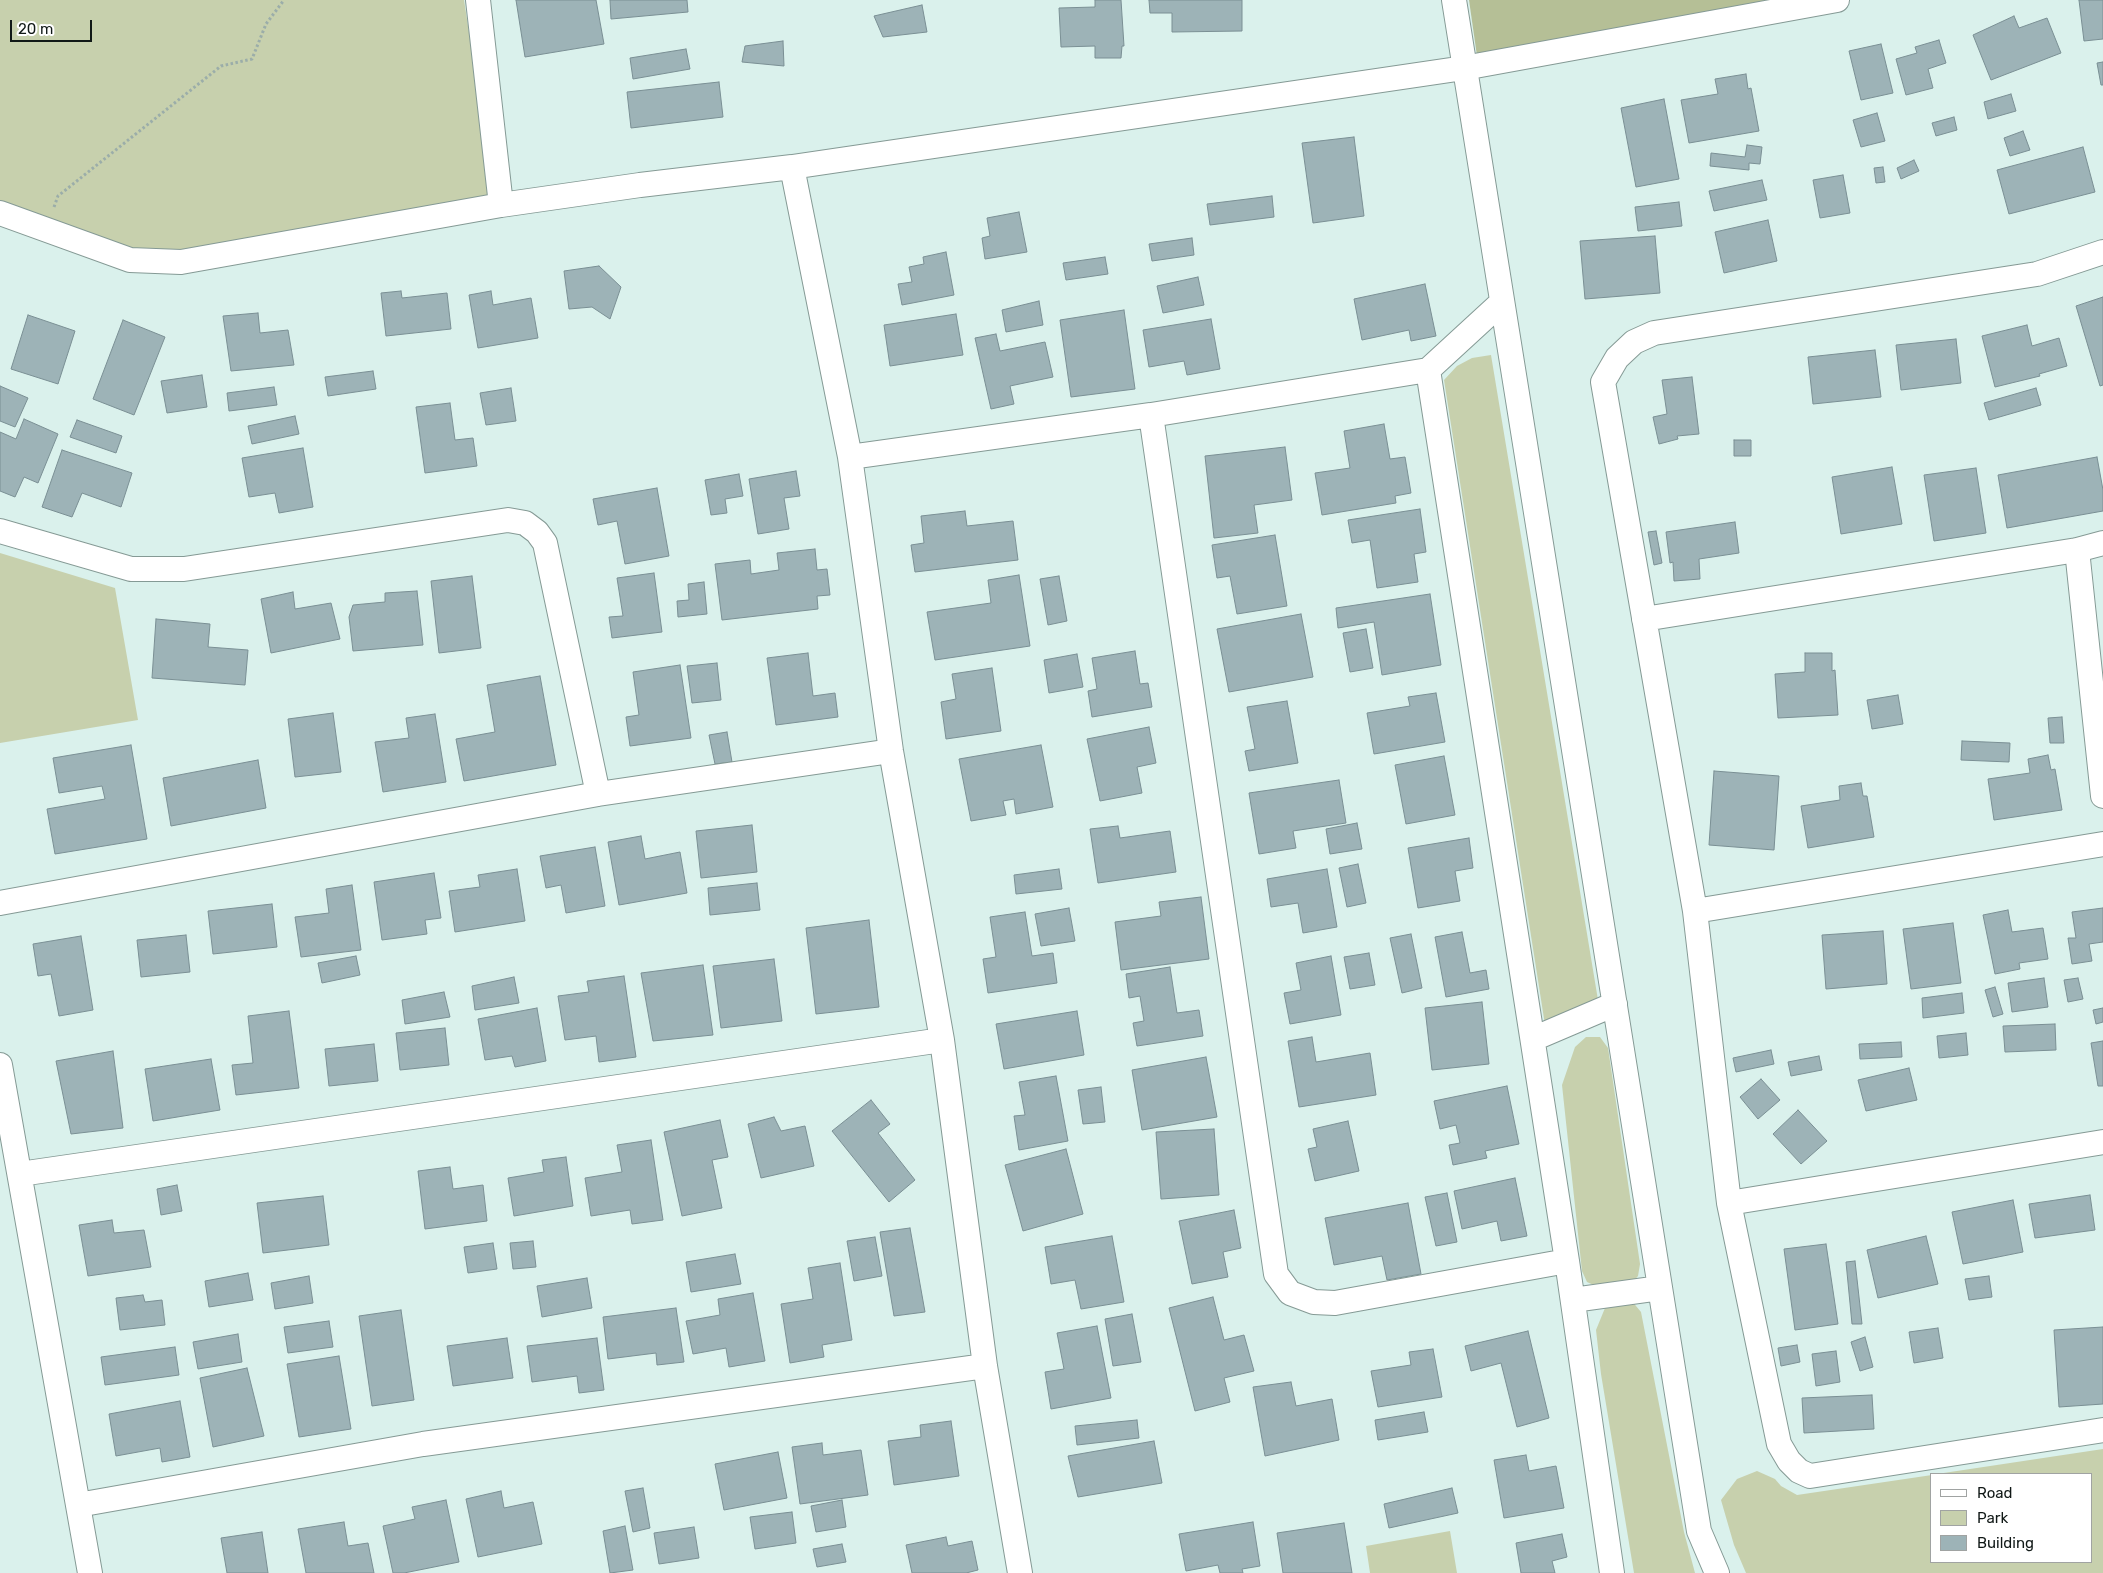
<!DOCTYPE html>
<html>
<head>
<meta charset="utf-8">
<style>
  body { margin:0 }
  #map { position:relative; width:2103px; height:1573px; overflow:hidden; background:#daf1ec; font-family:Rubik,sans-serif }
  canvas { display:block }
  .legend { position:absolute; left:1930px; top:1473px; width:162px; height:90px; box-sizing:border-box; background:#fff; border:1px solid #a0a3a2; margin:0; padding:6px 9px; list-style:none; font-size:15px; color:#111917 }
  .legend li { display:flex; align-items:center; gap:10px; height:25px }
  .legend b { width:25px; border:1px solid #a0a3a2 }
  .scale { position:absolute; left:10px; top:20px; width:82px; height:22px; box-sizing:border-box; border:2px solid #111917; border-top:0; padding-left:6px; font-size:15px; line-height:18px; white-space:nowrap; color:#111917; -webkit-text-stroke:4px #fff; paint-order:stroke }
</style>
</head>
<body>
<div id="map">
<canvas width="2103" height="1573"></canvas>
<ul class="legend">
<li><b style="height:6px;background:#fff"></b>Road</li>
<li><b style="height:14px;background:#c7d0ad"></b>Park</li>
<li><b style="height:14px;background:#9db3b7"></b>Building</li>
</ul>
<div class="scale">20 m</div>
</div>
<script>
const context = document.querySelector('canvas').getContext('2d');
context.lineJoin = 'round';
function paint(path, color) { context.fillStyle = color; context.fill(path, 'evenodd'); }
const toPath = rows => new Path2D(rows.map(r => 'M' + r).join(''));
function trace(path, color, width, dash) { context.strokeStyle = color; context.lineWidth = width; context.lineCap = dash ? 'butt' : 'round'; context.setLineDash(dash || []); context.stroke(path); }
paint(toPath([
  [0,0,464,0,495,200,181,257,131,253,0,206],
  [1491,355,1598,1000,1545,1025,1444,380,1457,366,1472,358],
  [0,553,115,588,138,720,0,743],
  [1586,1037,1600,1037,1608,1048,1640,1264,1638,1276,1627,1289,1598,1287,1587,1282,1582,1271,1562,1085,1575,1047],
  [1631,1300,1641,1312,1684,1532,1695,1573,1634,1573,1601,1374,1596,1330,1605,1308,1619,1301],
  [2103,1449,2103,1573,1746,1573,1734,1545,1721,1500,1737,1479,1757,1471,1775,1479,1781,1486,1797,1495,1932,1475,1932,1562,2092,1562,2092,1474,1937,1474],
  [1450,1531,1457,1573,1370,1573,1366,1546]
]), '#c7d0ad');
paint(toPath([
  [1469,0,1783,0,1477,56]
]), '#b5bf96');
const building = toPath([
  [516,0,596,0,604,44,525,57,516,0],
  [610,0,687,0,688,12,611,19,610,0],
  [1095,0,1121,0,1124,46,1122,46,1121,58,1095,58,1095,46,1061,47,1059,8,1095,7,1095,0],
  [1149,0,1242,0,1242,31,1172,32,1172,13,1150,13,1149,0],
  [2079,0,2103,0,2103,39,2084,41,2079,0],
  [922,5,927,32,883,37,874,16,922,5],
  [2014,16,2019,28,2047,18,2061,53,1991,80,1973,35,2014,16],
  [1939,40,1946,63,1928,69,1933,88,1906,95,1896,59,1917,53,1915,47,1939,40],
  [783,41,784,66,742,62,745,46,783,41],
  [1881,44,1893,93,1861,100,1849,51,1881,44],
  [686,49,690,69,633,79,630,58,686,49],
  [2103,62,2103,85,2101,85,2097,63,2103,62],
  [1746,74,1748,89,1751,88,1759,131,1689,143,1681,100,1718,94,1715,79,1746,74],
  [719,82,723,117,631,128,627,92,719,82],
  [2011,94,2016,111,1988,119,1984,102,2011,94],
  [1664,99,1679,179,1636,187,1621,108,1664,99],
  [1877,113,1885,141,1861,147,1853,120,1877,113],
  [1954,117,1957,130,1936,136,1932,123,1954,117],
  [2023,131,2030,150,2010,156,2004,138,2023,131],
  [1354,137,1364,216,1313,223,1302,143,1354,137],
  [1747,145,1762,147,1760,164,1749,163,1749,170,1710,166,1711,153,1745,157,1747,145],
  [2083,147,2095,192,2009,214,1997,170,2083,147],
  [1914,160,1919,171,1901,179,1897,168,1914,160],
  [1883,167,1885,182,1876,183,1874,168,1883,167],
  [1843,175,1850,213,1820,218,1813,180,1843,175],
  [1762,180,1767,200,1714,211,1709,191,1762,180],
  [1272,196,1274,217,1210,225,1207,204,1272,196],
  [1679,202,1682,226,1638,231,1635,207,1679,202],
  [1019,212,1027,252,985,259,982,238,990,236,987,218,1019,212],
  [1768,220,1777,261,1724,273,1715,232,1768,220],
  [1655,236,1660,293,1585,299,1580,241,1655,236],
  [1192,238,1194,255,1152,261,1149,244,1192,238],
  [946,252,954,295,902,305,898,284,912,282,909,267,924,264,923,257,946,252],
  [1105,257,1108,274,1066,280,1063,263,1105,257],
  [599,266,621,287,610,319,592,307,569,309,564,271,599,266],
  [1198,277,1204,305,1163,313,1157,286,1198,277],
  [1425,284,1436,336,1411,341,1409,330,1362,340,1354,299,1425,284],
  [401,291,402,298,447,293,451,329,386,336,381,293,401,291],
  [491,291,493,305,531,298,538,338,478,348,469,295,491,291],
  [2103,297,2103,385,2100,386,2076,306,2103,297],
  [1039,301,1043,325,1006,332,1002,310,1039,301],
  [1124,310,1135,389,1071,397,1060,320,1124,310],
  [258,313,260,333,288,330,294,365,231,371,223,316,258,313],
  [956,314,963,355,890,366,884,325,956,314],
  [28,315,75,331,58,384,11,369,28,315],
  [1211,319,1220,369,1187,375,1184,361,1149,367,1143,330,1211,319],
  [123,320,165,337,134,415,93,399,123,320],
  [2027,325,2032,346,2059,338,2067,366,2039,374,2040,376,1995,387,1982,336,2027,325],
  [996,334,1000,351,1045,342,1053,377,1010,386,1014,404,991,409,975,338,996,334],
  [1956,339,1961,383,1901,390,1896,345,1956,339],
  [1875,350,1881,397,1813,404,1808,357,1875,350],
  [373,371,376,389,328,396,325,377,373,371],
  [202,375,207,407,167,413,161,381,202,375],
  [1692,377,1699,434,1677,436,1678,439,1659,444,1653,417,1667,414,1662,380,1692,377],
  [0,386,28,398,15,427,0,421,0,386],
  [274,387,277,405,229,411,227,393,274,387],
  [511,388,516,421,486,425,480,393,511,388],
  [2036,388,2041,405,1989,420,1984,403,2036,388],
  [450,403,455,440,473,438,477,466,425,473,416,407,450,403],
  [295,416,299,434,252,444,248,426,295,416],
  [24,419,58,434,38,483,24,477,15,497,0,491,0,432,16,439,24,419],
  [77,420,122,436,116,453,70,437,77,420],
  [1384,424,1390,459,1405,457,1411,493,1395,496,1396,503,1322,515,1315,473,1350,468,1344,431,1384,424],
  [1734,440,1751,440,1751,456,1734,456,1734,440],
  [1285,447,1292,500,1254,505,1258,533,1214,538,1205,456,1285,447],
  [303,448,313,507,279,513,275,493,249,497,242,458,303,448],
  [62,450,132,473,121,507,82,493,72,517,42,507,62,450],
  [2097,457,2103,490,2103,511,2007,528,1998,475,2097,457],
  [1892,467,1902,524,1841,534,1832,477,1892,467],
  [1976,468,1986,533,1934,541,1924,475,1976,468],
  [796,471,800,496,784,498,789,529,758,534,749,479,796,471],
  [739,474,743,496,725,499,727,513,711,515,705,480,739,474],
  [657,488,669,556,625,564,617,521,598,525,593,499,657,488],
  [1420,509,1426,552,1414,554,1418,582,1377,588,1370,540,1352,543,1348,520,1420,509],
  [965,511,967,526,1013,521,1018,560,915,572,911,545,924,543,921,516,965,511],
  [1735,522,1739,553,1699,559,1700,579,1674,581,1673,562,1670,563,1666,532,1735,522],
  [1656,531,1662,563,1654,565,1648,532,1656,531],
  [1275,535,1287,606,1237,614,1230,576,1217,578,1212,545,1275,535],
  [815,549,817,570,827,569,830,595,817,596,818,609,722,620,715,564,750,560,751,574,779,570,777,553,815,549],
  [654,573,662,632,612,638,609,617,623,616,617,578,654,573],
  [1019,575,1030,646,935,660,927,612,991,603,988,580,1019,575],
  [472,576,481,648,439,653,431,581,472,576],
  [1059,576,1067,621,1048,625,1040,579,1059,576],
  [704,582,707,614,678,617,677,601,689,600,688,584,704,582],
  [417,591,423,645,353,651,349,617,353,605,385,602,385,593,417,591],
  [293,592,295,609,331,603,340,639,271,653,261,599,293,592],
  [1430,594,1441,665,1382,675,1374,622,1338,628,1336,608,1430,594],
  [1301,614,1313,677,1229,692,1217,629,1301,614],
  [156,619,210,624,208,647,248,650,245,685,152,678,156,619],
  [1366,629,1373,668,1350,672,1343,633,1366,629],
  [1135,651,1140,684,1148,683,1152,707,1092,717,1088,691,1097,689,1092,658,1135,651],
  [808,653,813,696,835,693,838,717,776,725,767,658,808,653],
  [1805,653,1832,653,1832,671,1835,670,1838,715,1778,718,1775,674,1805,672,1805,653],
  [1077,654,1083,687,1049,693,1044,660,1077,654],
  [717,663,721,700,692,703,687,666,717,663],
  [680,665,691,738,630,746,626,717,639,715,633,672,680,665],
  [992,668,1001,731,946,739,941,702,956,699,952,674,992,668],
  [540,676,556,765,464,781,456,739,495,732,487,685,540,676],
  [1436,693,1445,742,1374,754,1367,713,1410,706,1408,697,1436,693],
  [1898,695,1903,724,1872,729,1867,700,1898,695],
  [1287,701,1298,763,1249,771,1245,751,1255,749,1247,707,1287,701],
  [333,713,341,772,295,777,288,719,333,713],
  [435,714,446,782,383,792,375,742,409,738,406,718,435,714],
  [2062,717,2064,743,2050,743,2048,718,2062,717],
  [1149,727,1156,763,1137,767,1142,793,1100,801,1087,739,1149,727],
  [727,732,732,762,715,764,709,735,727,732],
  [1962,741,2010,743,2009,762,1961,760,1962,741],
  [131,745,147,839,55,854,47,809,105,799,102,786,59,793,53,758,131,745],
  [1041,745,1053,807,1016,814,1014,799,1003,801,1006,815,971,821,959,759,1041,745],
  [2048,755,2051,770,2055,769,2062,810,1994,820,1988,779,2030,773,2028,759,2048,755],
  [1444,756,1455,815,1406,824,1395,765,1444,756],
  [258,760,266,808,171,826,163,778,258,760],
  [1714,771,1779,776,1774,850,1709,845,1714,771],
  [1339,780,1346,823,1293,831,1296,848,1259,854,1249,793,1339,780],
  [1861,783,1863,796,1867,796,1874,837,1808,848,1801,806,1840,800,1839,786,1861,783],
  [1357,823,1362,849,1330,854,1326,829,1357,823],
  [752,825,757,872,701,878,696,831,752,825],
  [1118,826,1120,838,1170,831,1176,872,1098,883,1090,829,1118,826],
  [641,836,645,859,680,852,687,893,619,905,608,842,641,836],
  [1469,838,1473,868,1455,871,1460,901,1418,908,1408,848,1469,838],
  [595,847,605,906,566,913,561,885,546,888,540,856,595,847],
  [1358,864,1366,903,1347,907,1339,868,1358,864],
  [517,869,525,921,455,932,449,891,480,887,478,875,517,869],
  [1059,869,1062,889,1016,894,1014,875,1059,869],
  [1327,869,1337,927,1303,933,1298,903,1271,907,1267,879,1327,869],
  [434,873,441,918,425,920,427,934,382,940,374,882,434,873],
  [757,883,760,910,710,915,708,888,757,883],
  [352,885,361,950,301,957,295,917,329,913,326,889,352,885],
  [1201,897,1209,959,1121,970,1115,922,1161,916,1159,902,1201,897],
  [272,904,277,947,213,954,208,911,272,904],
  [1069,908,1075,941,1041,946,1035,914,1069,908],
  [2103,908,2103,942,2089,944,2092,961,2072,964,2068,938,2076,938,2072,912,2103,908],
  [2008,910,2012,932,2043,928,2048,959,2019,963,2020,969,1995,974,1983,915,2008,910],
  [1025,912,1032,956,1053,953,1057,983,988,993,983,959,996,957,990,917,1025,912],
  [869,920,879,1007,816,1014,806,928,869,920],
  [1953,923,1961,983,1911,989,1903,929,1953,923],
  [1883,931,1887,984,1826,989,1822,935,1883,931],
  [1462,932,1470,973,1486,970,1489,989,1446,997,1435,937,1462,932],
  [1411,934,1422,988,1402,993,1390,938,1411,934],
  [186,935,190,972,141,977,137,940,186,935],
  [81,936,93,1010,59,1016,51,974,38,976,33,944,81,936],
  [1369,953,1375,985,1350,989,1344,957,1369,953],
  [356,956,360,975,322,983,318,963,356,956],
  [1331,956,1341,1015,1290,1024,1284,993,1301,990,1296,963,1331,956],
  [774,959,782,1021,721,1028,713,966,774,959],
  [703,965,713,1035,653,1041,641,973,703,965],
  [1170,967,1177,1013,1199,1010,1203,1036,1137,1046,1133,1023,1144,1021,1140,996,1129,998,1126,974,1170,967],
  [624,976,636,1057,599,1062,596,1036,565,1040,558,996,589,992,587,981,624,976],
  [514,977,519,1003,475,1010,472,986,514,977],
  [2044,978,2048,1007,2012,1012,2008,983,2044,978],
  [2078,978,2083,999,2068,1002,2064,980,2078,978],
  [1995,987,2003,1014,1993,1017,1985,990,1995,987],
  [444,992,450,1017,405,1024,402,1000,444,992],
  [1962,993,1964,1013,1923,1018,1922,998,1962,993],
  [1482,1002,1489,1064,1432,1070,1425,1008,1482,1002],
  [537,1008,546,1061,515,1067,512,1056,485,1060,478,1019,537,1008],
  [2103,1008,2103,1022,2096,1024,2093,1010,2103,1008],
  [289,1011,299,1088,236,1095,232,1065,253,1063,248,1016,289,1011],
  [1077,1011,1084,1055,1004,1069,996,1024,1077,1011],
  [2055,1024,2056,1050,2005,1052,2003,1026,2055,1024],
  [445,1028,449,1065,400,1070,396,1033,445,1028],
  [1966,1033,1968,1055,1939,1058,1937,1036,1966,1033],
  [1312,1037,1316,1062,1370,1053,1376,1095,1299,1107,1288,1041,1312,1037],
  [2103,1041,2103,1086,2098,1086,2091,1043,2103,1041],
  [1901,1042,1902,1057,1860,1059,1859,1044,1901,1042],
  [374,1044,378,1081,329,1086,325,1049,374,1044],
  [1771,1050,1774,1064,1736,1072,1733,1058,1771,1050],
  [113,1051,123,1128,71,1134,56,1061,113,1051],
  [1819,1056,1822,1070,1791,1076,1788,1062,1819,1056],
  [1206,1057,1217,1117,1142,1130,1132,1070,1206,1057],
  [211,1059,220,1110,153,1121,145,1069,211,1059],
  [1909,1068,1917,1100,1866,1111,1858,1080,1909,1068],
  [1056,1076,1068,1141,1019,1150,1014,1116,1025,1115,1019,1082,1056,1076],
  [1761,1079,1780,1100,1758,1119,1740,1097,1761,1079],
  [1507,1086,1519,1144,1485,1151,1487,1158,1453,1165,1449,1145,1460,1143,1456,1125,1440,1129,1434,1101,1507,1086],
  [1101,1087,1105,1122,1083,1124,1078,1090,1101,1087],
  [871,1100,890,1124,878,1133,915,1180,889,1202,832,1131,871,1100],
  [1798,1110,1827,1141,1801,1164,1773,1134,1798,1110],
  [774,1117,781,1131,805,1126,814,1166,761,1178,748,1124,774,1117],
  [720,1120,728,1157,712,1160,722,1208,682,1216,664,1132,720,1120],
  [1348,1121,1359,1171,1315,1181,1308,1149,1317,1147,1313,1129,1348,1121],
  [1214,1129,1219,1195,1161,1199,1156,1132,1214,1129],
  [651,1140,663,1220,632,1224,630,1210,591,1216,585,1178,622,1172,617,1145,651,1140],
  [1066,1149,1083,1214,1023,1231,1005,1165,1066,1149],
  [566,1157,573,1206,514,1216,508,1178,544,1172,542,1160,566,1157],
  [450,1167,453,1189,483,1185,487,1221,425,1229,418,1171,450,1167],
  [1515,1178,1527,1236,1501,1241,1497,1221,1462,1229,1454,1191,1515,1178],
  [177,1185,182,1211,161,1215,157,1189,177,1185],
  [1447,1193,1457,1242,1436,1246,1425,1197,1447,1193],
  [2090,1195,2095,1230,2035,1238,2029,1204,2090,1195],
  [323,1196,329,1245,263,1253,257,1203,323,1196],
  [2013,1200,2023,1252,1963,1264,1952,1212,2013,1200],
  [1408,1203,1421,1274,1387,1280,1382,1256,1334,1265,1325,1218,1408,1203],
  [1234,1210,1241,1248,1223,1252,1228,1277,1192,1284,1179,1221,1234,1210],
  [112,1220,114,1233,144,1230,151,1267,88,1276,79,1225,112,1220],
  [910,1228,925,1312,894,1316,880,1232,910,1228],
  [1112,1236,1124,1302,1081,1309,1075,1280,1051,1284,1045,1247,1112,1236],
  [1926,1236,1938,1284,1878,1298,1867,1250,1926,1236],
  [875,1237,882,1276,854,1281,847,1241,875,1237],
  [533,1241,536,1267,513,1269,510,1243,533,1241],
  [493,1243,497,1269,468,1273,464,1247,493,1243],
  [1826,1244,1838,1324,1795,1330,1784,1249,1826,1244],
  [735,1254,741,1284,691,1292,686,1262,735,1254],
  [1855,1261,1862,1324,1852,1324,1846,1262,1855,1261],
  [840,1263,852,1340,822,1345,824,1357,790,1363,781,1304,813,1299,808,1268,840,1263],
  [248,1273,253,1300,209,1307,205,1281,248,1273],
  [309,1276,313,1303,275,1309,271,1283,309,1276],
  [1989,1276,1992,1297,1969,1300,1965,1279,1989,1276],
  [587,1278,592,1308,542,1317,537,1286,587,1278],
  [753,1293,765,1361,729,1367,726,1348,693,1354,686,1321,720,1315,718,1299,753,1293],
  [143,1295,145,1302,162,1300,165,1325,120,1330,116,1298,143,1295],
  [1213,1297,1224,1340,1244,1335,1254,1371,1224,1378,1230,1402,1195,1411,1169,1308,1213,1297],
  [676,1308,684,1362,657,1365,656,1353,608,1359,603,1317,676,1308],
  [401,1310,414,1400,372,1406,359,1316,401,1310],
  [1132,1314,1141,1362,1113,1366,1105,1319,1132,1314],
  [329,1321,333,1347,288,1353,284,1327,329,1321],
  [1097,1326,1111,1398,1051,1409,1045,1372,1064,1369,1057,1333,1097,1326],
  [2103,1327,2103,1404,2059,1407,2054,1330,2103,1327],
  [1938,1328,1943,1358,1914,1363,1909,1332,1938,1328],
  [1528,1331,1549,1418,1517,1427,1501,1363,1471,1371,1465,1346,1528,1331],
  [238,1334,242,1362,198,1369,193,1342,238,1334],
  [1865,1337,1873,1367,1860,1371,1851,1342,1865,1337],
  [507,1338,513,1378,453,1386,447,1346,507,1338],
  [597,1338,604,1390,579,1393,577,1376,532,1382,527,1346,597,1338],
  [1797,1345,1800,1362,1781,1366,1778,1348,1797,1345],
  [175,1347,179,1375,105,1385,101,1357,175,1347],
  [1433,1349,1442,1397,1378,1407,1371,1371,1411,1365,1409,1352,1433,1349],
  [1836,1351,1840,1382,1816,1386,1812,1354,1836,1351],
  [339,1356,351,1429,299,1437,287,1364,339,1356],
  [247,1368,264,1436,213,1447,200,1378,247,1368],
  [1291,1382,1296,1406,1332,1399,1339,1440,1265,1456,1253,1387,1291,1382],
  [1872,1395,1874,1429,1804,1433,1802,1398,1872,1395],
  [180,1401,190,1457,162,1462,160,1448,116,1456,109,1414,180,1401],
  [1424,1412,1428,1432,1378,1440,1375,1420,1424,1412],
  [1137,1420,1139,1438,1077,1445,1075,1426,1137,1420],
  [951,1421,959,1476,894,1485,888,1441,921,1437,920,1425,951,1421],
  [1154,1441,1162,1483,1078,1497,1068,1456,1154,1441],
  [822,1443,823,1455,861,1450,868,1495,800,1504,792,1447,822,1443],
  [778,1452,787,1498,724,1510,715,1464,778,1452],
  [1526,1455,1529,1471,1556,1466,1564,1508,1504,1518,1494,1460,1526,1455],
  [643,1488,650,1528,633,1532,625,1491,643,1488],
  [1452,1488,1458,1513,1389,1528,1384,1504,1452,1488],
  [501,1491,504,1508,533,1502,542,1544,478,1557,466,1499,501,1491],
  [446,1500,459,1562,404,1573,393,1573,383,1526,415,1519,412,1507,446,1500],
  [842,1500,846,1527,816,1532,811,1506,842,1500],
  [792,1512,796,1543,755,1549,750,1517,792,1512],
  [344,1522,348,1546,368,1543,374,1573,306,1573,298,1529,344,1522],
  [1253,1522,1260,1566,1242,1569,1243,1573,1220,1573,1218,1565,1186,1571,1179,1534,1253,1522],
  [1344,1523,1352,1573,1283,1573,1277,1533,1344,1523],
  [625,1526,633,1570,610,1573,603,1531,625,1526],
  [694,1527,699,1558,659,1564,654,1533,694,1527],
  [262,1532,268,1573,227,1573,221,1538,262,1532],
  [1562,1534,1567,1557,1552,1561,1555,1573,1521,1573,1516,1543,1562,1534],
  [946,1537,948,1546,972,1541,978,1570,966,1573,912,1573,906,1545,946,1537],
  [842,1544,846,1562,817,1567,813,1549,842,1544]
]);
paint(building, '#9db3b7');
trace(building, '#7a8f94', 1);
const minor = toPath([
  [478,0,501,205],
  [1454,0,1699,1531,1717,1573],
  [792,167,850,457,891,751,942,1040,985,1366,1020,1573],
  [0,213,130,260,181,262,501,205,640,185,792,167,1464,68,1837,0],
  [2103,252,2037,274,1654,333,1634,342,1617,358,1603,382,1695,911,1729,1203,1779,1444,1789,1461,1799,1471,1810,1476,2103,1430],
  [1151,415,1276,1274,1290,1293,1314,1302,1335,1303,1567,1261,1428,370],
  [850,457,1151,415,1428,370,1502,302],
  [0,531,131,569,184,569,508,520,525,523,537,532,545,543,598,794],
  [2077,550,2103,796],
  [1644,619,2077,550,2103,543],
  [0,903,598,794,891,751],
  [1695,911,2103,844],
  [1533,1039,1615,1004],
  [0,1065,90,1573],
  [20,1174,942,1040],
  [1729,1203,2103,1142],
  [1567,1261,1612,1573],
  [1573,1300,1660,1288],
  [78,1505,423,1444,985,1366]
]);
trace(minor, '#859a95', 26);
trace(toPath([
  [54,207,58,196,221,66,252,59,266,24,284,0]
]), '#9bada9', 3, [2.5, 2.5]);
trace(minor, '#fff', 24);
</script>
</body>
</html>
